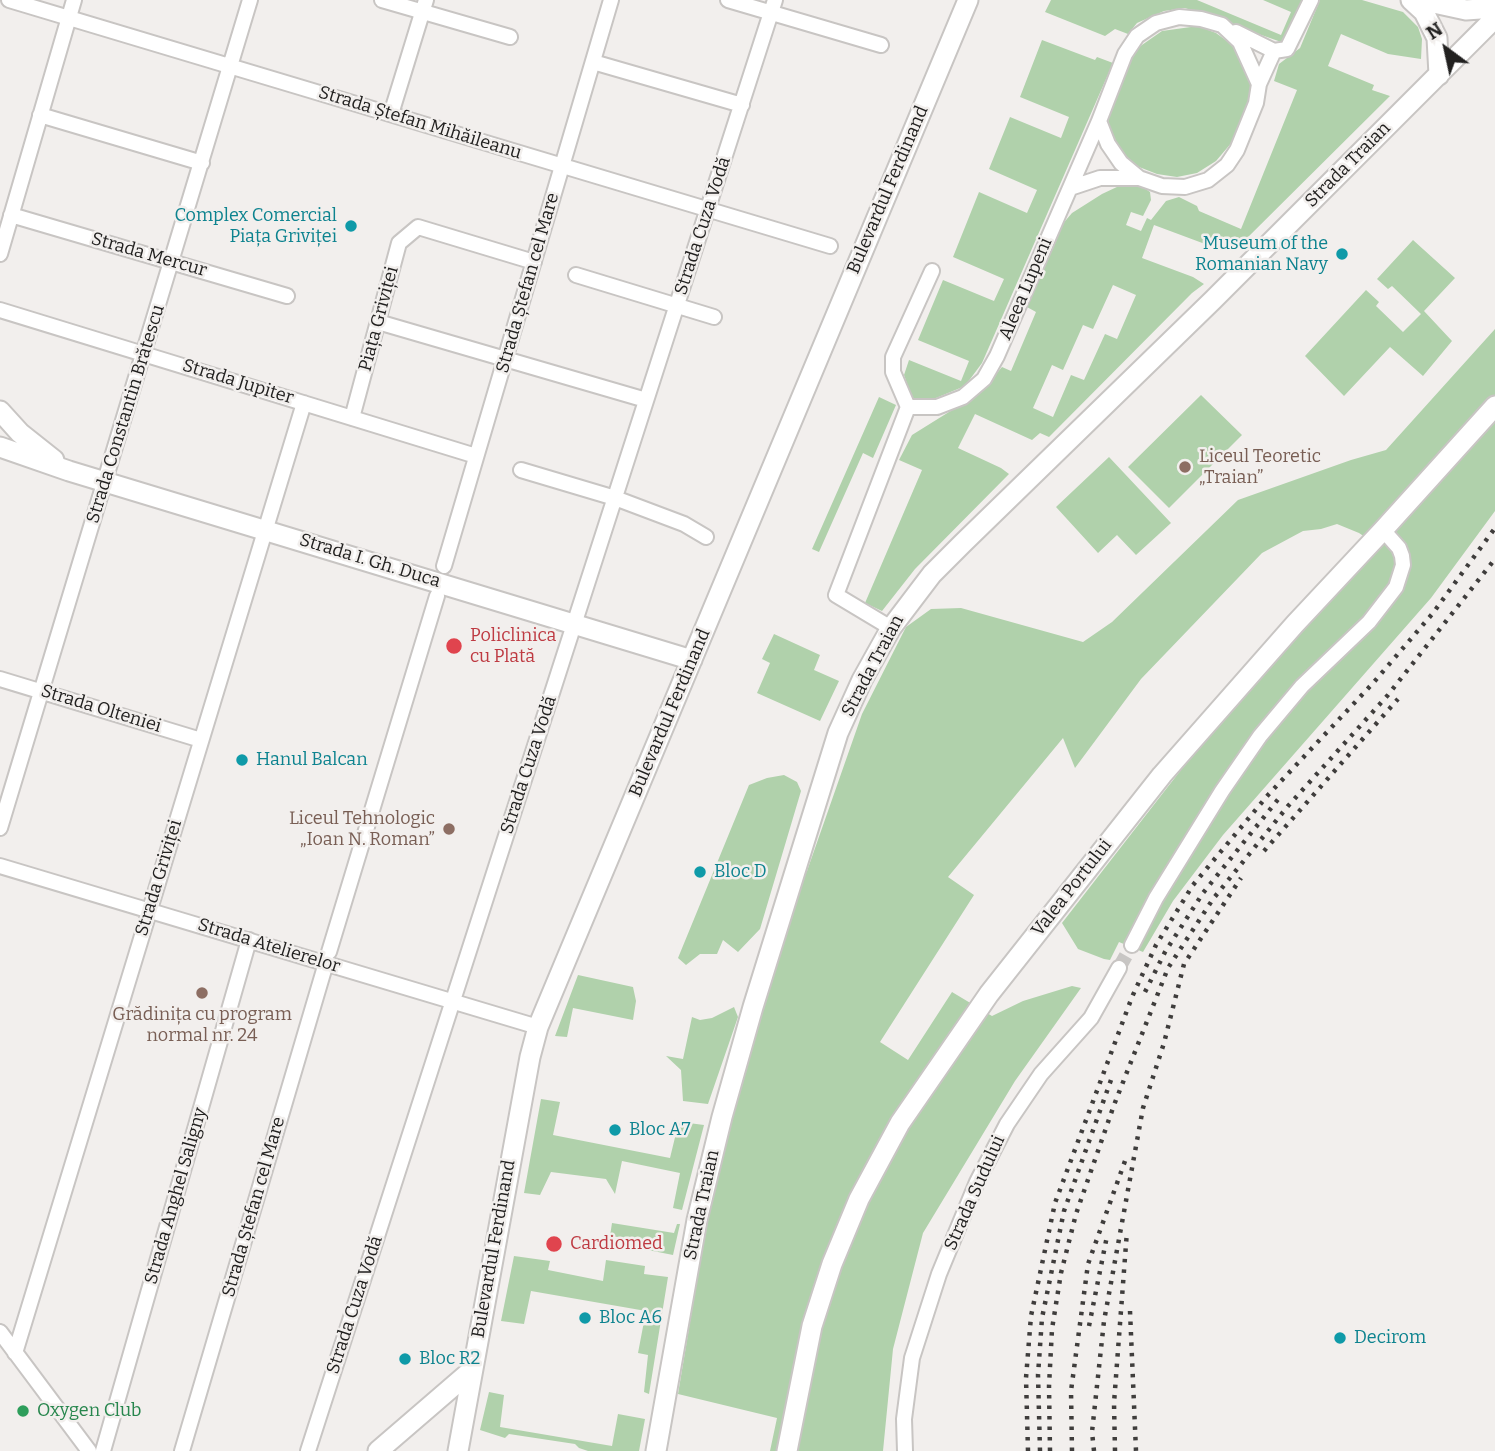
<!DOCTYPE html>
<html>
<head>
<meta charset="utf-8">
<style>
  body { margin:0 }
  #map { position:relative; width:1495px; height:1451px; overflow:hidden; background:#f2efed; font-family:Bitter,serif }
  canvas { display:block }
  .north { position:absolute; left:1411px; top:14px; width:70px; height:70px; -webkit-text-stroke:5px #f2efed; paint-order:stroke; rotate:327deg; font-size:19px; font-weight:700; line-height:28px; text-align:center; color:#222120 }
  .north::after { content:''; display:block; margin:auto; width:24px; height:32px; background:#222120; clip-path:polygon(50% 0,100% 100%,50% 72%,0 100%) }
</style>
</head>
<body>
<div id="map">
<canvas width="1495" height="1451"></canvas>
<div class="north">N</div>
</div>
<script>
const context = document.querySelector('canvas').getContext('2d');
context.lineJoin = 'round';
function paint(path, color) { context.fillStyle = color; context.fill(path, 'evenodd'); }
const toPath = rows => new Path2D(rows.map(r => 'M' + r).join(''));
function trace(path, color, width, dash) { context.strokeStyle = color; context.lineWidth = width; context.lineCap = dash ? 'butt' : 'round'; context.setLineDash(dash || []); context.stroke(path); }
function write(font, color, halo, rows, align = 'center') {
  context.font = font + ' Bitter,serif'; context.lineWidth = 5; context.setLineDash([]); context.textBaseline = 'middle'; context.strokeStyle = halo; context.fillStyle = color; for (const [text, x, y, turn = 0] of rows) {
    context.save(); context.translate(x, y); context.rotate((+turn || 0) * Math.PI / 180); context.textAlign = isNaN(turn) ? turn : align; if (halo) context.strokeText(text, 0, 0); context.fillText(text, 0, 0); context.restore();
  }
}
paint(toPath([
  [1051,0,1197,0,1281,35,1291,12,1263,0,1304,0,1284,43,1185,8,1164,11,1137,23,1128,34,1115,29,1105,36,1045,12],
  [1320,0,1362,0,1403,12,1418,27,1422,39,1421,59,1388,54,1341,34,1328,66,1374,85,1372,90,1390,96,1237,248,1208,239,1205,244,1154,225,1142,258,1193,277,1204,284,1192,293,1049,437,1040,433,1032,440,975,414,958,448,1001,468,1009,474,915,569,882,611,865,603,922,470,899,460,912,435,981,392,1002,367,1011,371,1036,312,1027,307,1060,227,1072,213,1102,194,1119,186,1140,185,1150,192,1151,200,1143,216,1131,212,1126,225,1141,231,1147,218,1151,220,1166,201,1179,197,1197,206,1199,211,1241,229,1297,90,1274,81,1279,64,1300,48],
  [1113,285,1136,295,1117,339,1105,334,1084,380,1071,375,1053,417,1033,408,1052,365,1063,370,1083,325,1093,329],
  [1198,26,1216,33,1238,49,1251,83,1247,106,1233,141,1216,161,1197,173,1177,177,1157,174,1134,165,1121,154,1108,125,1110,105,1123,72,1139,47,1162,31],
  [1042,40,1095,60,1097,57,1113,63,982,363,965,386,924,403,914,403,904,375,909,360,961,381,969,361,918,340,943,280,994,301,1004,279,953,257,979,192,1027,213,1037,190,989,169,1010,117,1061,138,1069,117,1020,97],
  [1413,240,1455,278,1424,311,1452,341,1423,376,1390,347,1344,396,1305,356,1366,290,1379,302,1376,306,1403,332,1421,314,1392,286,1388,289,1377,279],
  [1495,329,1495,511,1431,598,1223,835,1173,901,1143,952,1119,942,1110,960,1104,959,1078,949,1062,923,1184,766,1377,545,1359,533,1337,524,1321,529,1303,531,1262,553,1141,679,1075,768,1063,738,948,877,974,895,880,1042,908,1060,952,992,992,1016,1023,1001,1072,986,1081,988,1015,1081,923,1233,893,1349,883,1451,770,1451,777,1418,678,1394,710,1202,737,1094,804,871,807,871,862,714,906,627,931,609,961,608,1083,642,1112,622,1238,500,1351,460,1386,450],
  [1201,395,1242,435,1169,508,1128,467],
  [879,397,896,405,873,458,863,453,819,552,812,549],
  [1109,457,1171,523,1136,555,1117,535,1098,553,1056,507],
  [774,634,820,655,814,670,839,681,820,721,757,693,770,663,762,659],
  [784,775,797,782,801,791,760,929,738,952,723,940,717,954,700,954,686,965,678,958,749,785,767,778],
  [578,975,633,987,636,1001,633,1020,573,1008,567,1037,555,1036],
  [734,1007,738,1017,708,1104,683,1101,681,1070,666,1056,683,1059,692,1017,700,1020,712,1018],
  [541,1099,560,1102,553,1135,670,1158,678,1125,681,1122,704,1125,682,1210,673,1208,680,1173,622,1161,615,1194,606,1179,551,1172,540,1195,524,1193],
  [612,1223,674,1233,677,1224,680,1224,673,1255,648,1250,649,1241,610,1236],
  [514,1256,550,1261,548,1270,603,1281,606,1260,645,1266,644,1274,668,1277,649,1394,644,1392,648,1355,638,1353,646,1311,531,1291,524,1324,501,1321],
  [489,1392,504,1395,500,1427,612,1446,618,1414,645,1419,639,1451,588,1451,579,1448,575,1444,509,1434,505,1438,480,1430]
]), '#b0d1ab');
trace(toPath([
  [1119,968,1132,945]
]), '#c8c6c4', 14, [14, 7]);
const street = toPath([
  [9,0,830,246],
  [382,0,510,37],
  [728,0,881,45],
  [1179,17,1201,19,1222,25,1240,42,1259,84,1256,103,1237,150,1227,165,1208,180,1185,187,1162,186,1139,178,1121,163,1108,144,1099,121,1125,54,1137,36,1156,23,1179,17],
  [1236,32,1274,51,1287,49,1311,0],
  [593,62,742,105],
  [1259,84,1274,51],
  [391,114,426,0],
  [40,115,202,163],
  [1070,188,1100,178,1139,178],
  [11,215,287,296],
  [0,254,74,0],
  [576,275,714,317],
  [0,310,476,456],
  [378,322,646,400],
  [908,407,937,407,963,397,984,379,997,356,1099,121],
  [352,418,399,243,418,227,534,262],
  [521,470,615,498,684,524,706,537],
  [444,566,611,0],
  [891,628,836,595,908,407,893,372,893,357,932,271],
  [0,679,201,740],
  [0,828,250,0],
  [0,866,538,1027],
  [1132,945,1156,898,1222,791,1260,736,1302,686,1369,622,1396,587,1403,565,1402,556,1399,548,1383,530],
  [329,952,437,596],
  [0,1332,89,1451],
  [15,1353,304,403],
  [103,1451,249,940],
  [182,1451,326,963],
  [308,1451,775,0],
  [905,1451,904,1419,912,1358,939,1274,977,1182,1007,1124,1041,1074,1091,1018,1119,968]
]);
const secondary = toPath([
  [1411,0,1424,12,1437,38,1439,75],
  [1420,0,1466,10,1480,9,1495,5],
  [0,411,20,433,54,460],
  [0,447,69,471,692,660],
  [378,1451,472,1370],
  [458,1451,530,1057,538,1027,968,0],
  [656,1451,697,1220,722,1117,753,1007,838,733,862,680,891,628,932,574,963,543,1213,300,1495,18],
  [787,1451,812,1326,832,1264,859,1199,900,1123,989,994,1162,775,1295,624,1383,530,1495,406]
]);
trace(street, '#c8c5c3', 18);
trace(secondary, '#c8c5c3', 23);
trace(street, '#fff', 14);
trace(secondary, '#fff', 19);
trace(toPath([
  [1264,851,1398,699],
  [1145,992,1165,952,1203,893,1280,797],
  [1130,1311,1136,1451],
  [1089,1326,1107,1236],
  [1028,1451,1026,1378,1031,1316,1055,1203,1132,997,1156,945,1193,885,1268,795,1374,682,1433,613,1495,528],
  [1040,1451,1038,1375,1042,1318,1064,1211,1111,1080],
  [1050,1451,1049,1386,1052,1329,1061,1273,1076,1214,1114,1105,1168,968,1213,899,1288,806,1388,695,1495,559],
  [1072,1451,1071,1391,1088,1264,1125,1161],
  [1094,1451,1092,1432,1104,1321,1143,1108,1164,1043,1184,964,1241,878],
  [1115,1451,1114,1403,1127,1231]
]), '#3f3d3c', 4.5, [3.5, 7]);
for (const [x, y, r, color] of [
  [351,226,7,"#0f9aa8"],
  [1342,254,7,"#0f9aa8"],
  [1185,467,7,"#8d6e63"],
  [454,646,9,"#e0444e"],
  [242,760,7,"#0f9aa8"],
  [449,829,7,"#8d6e63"],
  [700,872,7,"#0f9aa8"],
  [202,993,7,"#8d6e63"],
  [615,1130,7,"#0f9aa8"],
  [554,1244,9,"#e0444e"],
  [585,1318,7,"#0f9aa8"],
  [1340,1338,7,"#0f9aa8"],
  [405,1359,7,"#0f9aa8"],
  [23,1411,7,"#2e9e5b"]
]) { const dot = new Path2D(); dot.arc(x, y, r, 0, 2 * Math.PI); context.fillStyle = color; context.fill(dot); trace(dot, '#f2efed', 2.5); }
write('18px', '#222120', '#f2efed', [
  ["Strada Ștefan Mihăileanu",420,123,17],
  ["Strada Traian",1348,165,-45],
  ["Bulevardul Ferdinand",888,190,-67],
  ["Strada Cuza Vodă",703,226,-72],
  ["Strada Mercur",149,255,16],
  ["Strada Ștefan cel Mare",528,283,-74],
  ["Aleea Lupeni",1026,289,-67],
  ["Piața Griviței",379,319,-75],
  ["Strada Jupiter",238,382,17],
  ["Strada Constantin Brătescu",126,414,-73],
  ["Strada I. Gh. Duca",370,561,17],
  ["Strada Traian",873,666,-62],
  ["Strada Olteniei",101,709,17],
  ["Bulevardul Ferdinand",670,713,-67],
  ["Strada Cuza Vodă",529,765,-72],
  ["Strada Griviței",159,878,-73],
  ["Valea Portului",1072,888,-52],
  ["Strada Atelierelor",269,946,17],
  ["Strada Sudului",975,1193,-66],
  ["Strada Anghel Saligny",176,1196,-74],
  ["Strada Traian",702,1205,-78],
  ["Strada Ștefan cel Mare",254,1207,-74],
  ["Bulevardul Ferdinand",494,1249,-80],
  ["Strada Cuza Vodă",355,1305,-72]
]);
write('18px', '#0d838f', '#f2efed', [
  ["Complex Comercial",337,216,"right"],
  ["Piața Griviței",337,237,"right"],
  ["Museum of the",1328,244,"right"],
  ["Romanian Navy",1328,265,"right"],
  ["Hanul Balcan",256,760],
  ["Bloc D",714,872],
  ["Bloc A7",629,1130],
  ["Bloc A6",599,1318],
  ["Decirom",1354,1338],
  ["Bloc R2",419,1359]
], 'left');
write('18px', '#785e54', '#f2efed', [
  ["Liceul Teoretic",1199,457],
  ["„Traian”",1199,478],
  ["Liceul Tehnologic",435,819,"right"],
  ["„Ioan N. Roman”",435,840,"right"],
  ["Grădinița cu program",202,1015,"center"],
  ["normal nr. 24",202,1036,"center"]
], 'left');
write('18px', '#be3a42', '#f2efed', [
  ["Policlinica",470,636],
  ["cu Plată",470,657],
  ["Cardiomed",570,1244]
], 'left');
write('18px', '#27864d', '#f2efed', [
  ["Oxygen Club",37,1411]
], 'left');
</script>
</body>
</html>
